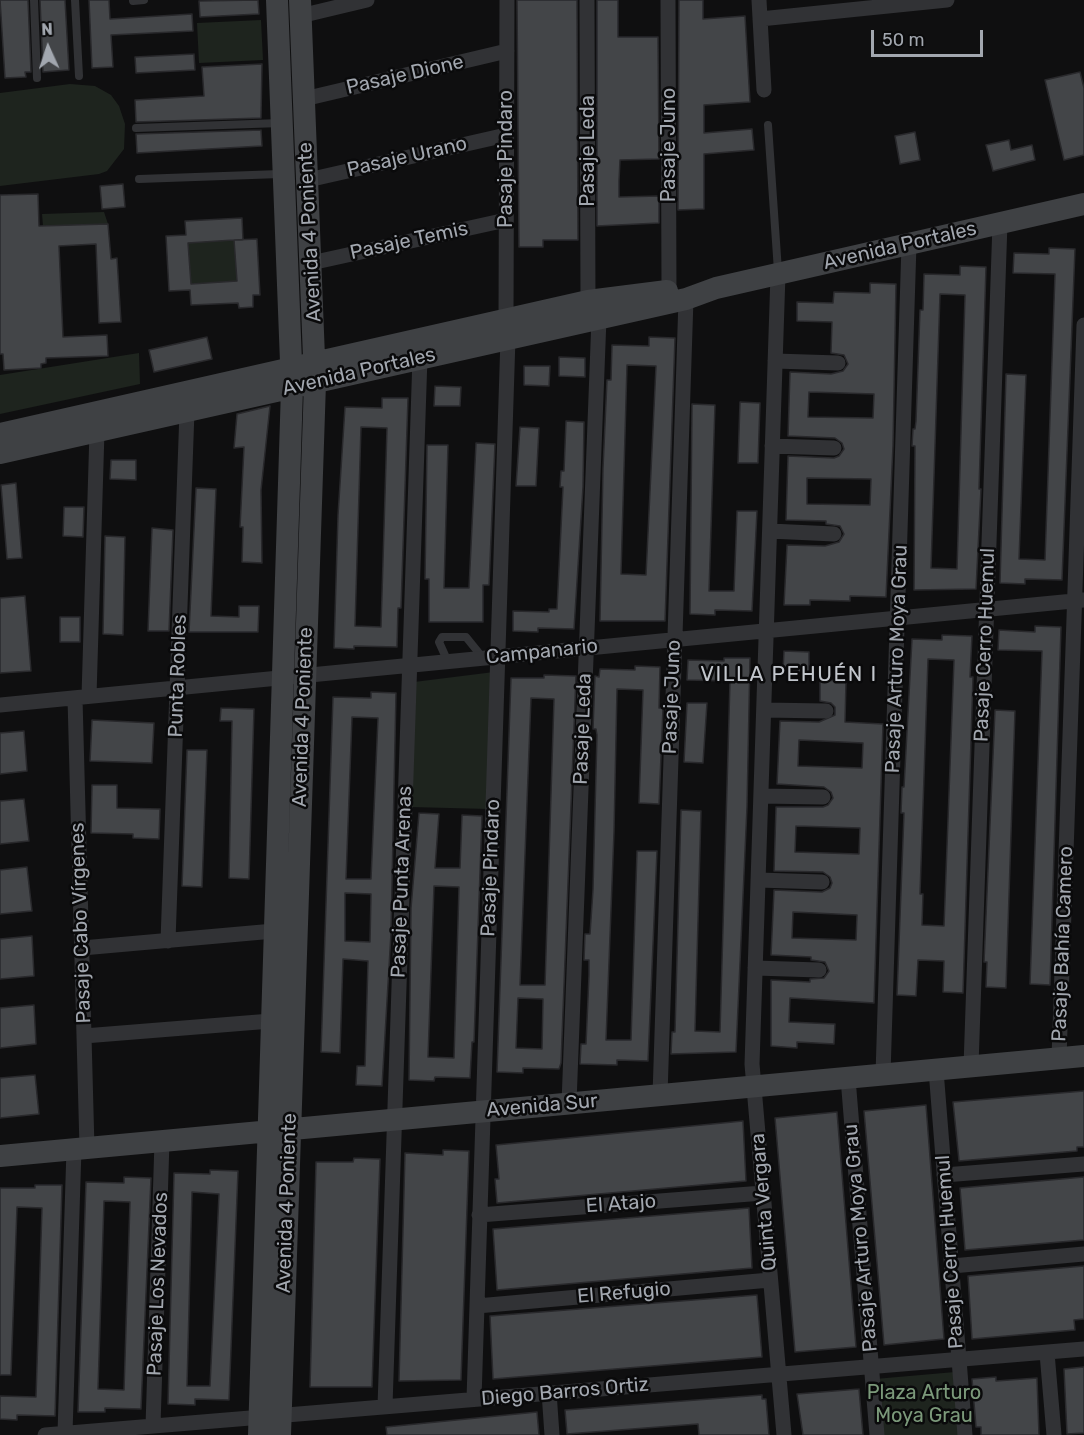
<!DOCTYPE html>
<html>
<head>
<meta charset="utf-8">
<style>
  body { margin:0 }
  #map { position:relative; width:1084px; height:1435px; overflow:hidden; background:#0f0f10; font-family:Rubik,sans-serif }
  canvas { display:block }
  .north { position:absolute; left:18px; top:18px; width:60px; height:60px; -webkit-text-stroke:4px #0a0a0b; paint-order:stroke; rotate:357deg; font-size:16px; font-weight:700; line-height:24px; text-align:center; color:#a2a7af }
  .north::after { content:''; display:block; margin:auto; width:21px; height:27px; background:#a2a7af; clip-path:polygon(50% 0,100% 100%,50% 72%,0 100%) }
  .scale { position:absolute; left:871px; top:30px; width:112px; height:27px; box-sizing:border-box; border:3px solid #a2a7af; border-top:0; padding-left:8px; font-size:18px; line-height:21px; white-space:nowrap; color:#a2a7af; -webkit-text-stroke:4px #0a0a0b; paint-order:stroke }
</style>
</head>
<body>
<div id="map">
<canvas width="1084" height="1435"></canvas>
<div class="north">N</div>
<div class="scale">50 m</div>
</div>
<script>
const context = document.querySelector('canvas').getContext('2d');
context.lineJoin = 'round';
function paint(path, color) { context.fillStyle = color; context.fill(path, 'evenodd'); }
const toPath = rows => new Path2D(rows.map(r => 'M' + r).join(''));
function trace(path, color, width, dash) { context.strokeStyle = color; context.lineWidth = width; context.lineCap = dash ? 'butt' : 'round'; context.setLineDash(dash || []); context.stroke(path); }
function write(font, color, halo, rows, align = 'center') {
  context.font = font + ' Rubik,sans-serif'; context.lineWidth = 5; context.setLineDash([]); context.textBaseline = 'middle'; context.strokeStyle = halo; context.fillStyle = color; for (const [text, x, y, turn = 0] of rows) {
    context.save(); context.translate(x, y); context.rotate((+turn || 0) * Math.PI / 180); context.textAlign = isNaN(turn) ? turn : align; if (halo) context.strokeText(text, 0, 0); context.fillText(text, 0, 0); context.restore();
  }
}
paint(toPath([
  [261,20,263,60,199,63,197,23],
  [70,84,95,86,111,95,119,106,125,124,124,149,107,171,99,174,0,186,0,93],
  [104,212,108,224,43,226,42,214],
  [234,240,237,281,191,284,188,243],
  [139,353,140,384,0,414,0,375],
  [494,672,489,809,410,807,414,682],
  [955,1372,960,1435,880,1435,875,1379]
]), '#1e241e');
const building = toPath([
  [0,0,28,0,31,72,25,72,26,77,5,78,0,0],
  [40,0,65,0,69,70,43,72,40,0],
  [89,0,109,0,110,19,192,14,193,31,111,35,113,67,92,68,89,0],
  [258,0,259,14,200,17,199,1,258,0],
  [517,0,577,0,578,240,543,240,543,247,519,247,517,0],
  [597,0,618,0,618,37,658,37,659,159,620,160,619,181,619,197,659,196,659,223,597,226,597,0],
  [679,0,703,0,703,19,745,16,750,102,704,105,704,133,752,129,754,150,704,154,704,209,678,210,679,0],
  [194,54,195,70,136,73,135,57,194,54],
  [262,64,261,118,136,122,135,100,204,96,202,67,262,64],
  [1080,72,1084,88,1084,155,1064,160,1045,80,1080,72],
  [261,130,262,146,137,153,136,134,261,130],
  [915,132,920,160,900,164,895,136,915,132],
  [1009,140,1011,150,1032,145,1035,160,993,171,986,145,1009,140],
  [123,184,125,207,102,209,100,186,123,184],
  [38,194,39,226,108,224,111,259,117,258,121,322,99,323,96,244,59,246,63,337,107,335,108,356,46,358,46,363,41,364,41,368,4,370,3,354,0,354,0,195,38,194],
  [242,218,243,240,234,240,257,239,260,295,253,295,253,307,239,308,238,303,191,305,190,290,169,291,166,236,186,235,185,221,242,218],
  [234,240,237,281,191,284,188,243,234,240],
  [1049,248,1075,249,1062,580,1025,579,1025,584,1000,583,1006,374,1026,375,1019,559,1045,560,1055,274,1013,273,1014,253,1049,254,1049,248],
  [960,266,986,267,979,489,981,489,976,589,914,590,915,446,912,446,913,429,915,429,916,421,920,310,923,310,924,274,960,275,960,266],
  [940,294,965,295,957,569,931,568,940,294],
  [870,283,896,284,893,446,886,597,850,596,850,601,810,600,810,605,784,605,787,545,825,546,839,542,844,534,840,526,826,524,826,521,786,520,788,456,834,458,839,456,844,449,842,443,835,438,788,436,790,372,831,374,843,371,848,364,844,355,831,353,832,322,797,321,797,302,833,303,834,292,870,293,870,283],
  [809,392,874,394,873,418,808,417,809,392],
  [807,478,871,479,870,505,807,504,807,478],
  [207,337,212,359,154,372,149,350,207,337],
  [649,337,675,338,665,621,600,621,603,468,607,380,611,380,612,345,649,346,649,337],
  [627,365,656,366,646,575,621,574,627,365],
  [559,357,585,358,585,377,559,376,559,357],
  [524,366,550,366,549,386,524,385,524,366],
  [435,386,461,387,460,406,434,406,435,386],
  [382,398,408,398,401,608,398,608,397,647,354,646,354,649,334,648,338,515,345,407,382,408,382,398],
  [361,427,387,428,381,627,355,626,361,427],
  [740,402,760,403,758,463,738,463,740,402],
  [692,404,715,405,709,591,734,591,737,511,757,511,752,611,715,610,715,615,690,614,692,404],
  [270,406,261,490,262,563,242,562,243,527,240,527,244,447,234,448,237,414,270,406],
  [566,421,584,422,583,487,574,629,538,628,538,632,513,631,513,611,549,612,549,609,557,609,563,487,560,487,561,471,564,471,566,421],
  [520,427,539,428,536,486,516,486,520,427],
  [476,443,495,444,489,585,483,585,483,622,429,622,429,579,425,579,427,445,448,445,444,588,469,588,476,443],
  [111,460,136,460,136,480,110,479,111,460],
  [16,483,22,558,7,559,1,485,16,483],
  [196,488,216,489,211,616,239,617,239,606,259,606,258,632,189,632,196,488],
  [64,507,84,507,83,537,63,536,64,507],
  [152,528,173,530,169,631,148,631,152,528],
  [105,536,125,537,123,635,103,634,105,536],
  [25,596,31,671,0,673,0,598,25,596],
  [60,617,80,617,80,642,60,642,60,617],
  [1035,626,1061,627,1050,985,1030,984,1042,651,998,650,999,630,1035,632,1035,626],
  [942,635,972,636,970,677,973,677,963,993,943,992,944,961,918,960,916,996,897,995,904,813,901,813,902,787,904,787,912,639,942,640,942,635],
  [928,659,954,660,944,926,922,925,923,894,920,894,928,659],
  [784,651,809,652,809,672,783,671,784,651],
  [724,658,750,658,747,807,736,1052,671,1054,672,1032,675,1032,681,810,701,811,695,1031,720,1032,730,681,687,680,688,660,724,661,724,658],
  [635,666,660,667,659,708,663,708,659,804,639,803,643,690,617,689,614,832,606,1040,631,1040,637,851,657,851,648,1061,617,1060,617,1065,580,1064,581,1044,586,1044,589,975,589,960,584,960,585,934,590,934,593,890,596,771,597,735,596,729,593,729,595,676,599,677,600,669,635,670,635,666],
  [544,675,576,676,561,1063,559,1069,523,1068,523,1073,497,1072,511,678,544,678,544,675],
  [531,698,554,699,545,985,520,985,531,698],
  [518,998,543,999,542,1049,516,1048,518,998],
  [820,680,846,681,845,722,883,724,874,1003,790,998,789,1022,835,1024,834,1044,797,1042,797,1048,771,1046,771,980,810,982,810,979,824,978,829,971,825,962,811,960,811,957,771,955,774,890,822,892,830,888,832,883,830,877,823,872,774,871,776,807,823,807,828,805,833,798,831,792,824,787,777,784,780,721,819,722,835,715,835,707,831,703,820,701,820,680],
  [799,740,863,743,862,768,798,766,799,740],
  [796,826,860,828,859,854,795,852,796,826],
  [793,912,857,915,856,940,792,938,793,912],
  [371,692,396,693,391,933,382,1086,356,1085,357,1066,365,1066,368,961,343,959,340,1053,321,1052,333,697,371,698,371,692],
  [352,717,378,718,371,879,346,879,352,717],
  [345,893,371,894,370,942,345,941,345,893],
  [687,703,707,703,703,763,684,762,687,703],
  [221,708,254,709,249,879,229,878,232,721,220,721,221,708],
  [995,710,1015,711,1006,988,986,987,987,962,984,962,995,710],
  [92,720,154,723,152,763,90,761,92,720],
  [24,731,27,771,0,774,0,733,24,731],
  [187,750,207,750,202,887,182,886,187,750],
  [92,785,117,785,117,808,160,809,159,839,133,838,133,834,91,833,92,785],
  [24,799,29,841,0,844,0,801,24,799],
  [419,813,439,814,435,868,460,868,462,815,482,816,474,1042,472,1042,470,1078,435,1077,434,1081,409,1080,411,908,419,813],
  [434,886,459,887,454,1058,428,1057,434,886],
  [27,867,32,911,0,914,0,870,27,867],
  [32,936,34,976,0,979,0,939,32,936],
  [34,1005,36,1044,0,1048,0,1008,34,1005],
  [35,1075,39,1114,0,1118,0,1078,35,1075],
  [1084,1091,1084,1147,1077,1147,1077,1151,959,1161,953,1102,1084,1091],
  [926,1105,944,1339,884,1345,864,1111,926,1105],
  [837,1112,856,1347,795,1352,775,1118,837,1112],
  [743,1121,746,1181,497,1203,495,1179,499,1179,496,1145,743,1121],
  [443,1150,469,1151,461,1380,399,1381,405,1153,443,1155,443,1150],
  [354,1158,380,1159,372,1387,310,1387,316,1162,353,1162,354,1158],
  [210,1170,238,1171,229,1400,195,1399,195,1405,168,1404,174,1173,210,1174,210,1170],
  [192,1192,219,1194,210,1386,187,1386,192,1192],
  [124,1177,151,1178,141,1409,105,1408,105,1412,78,1412,86,1182,124,1183,124,1177],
  [104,1201,130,1202,124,1390,98,1389,104,1201],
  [1084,1177,1084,1240,965,1250,960,1188,1084,1177],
  [35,1185,62,1185,55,1416,17,1415,17,1420,0,1419,0,1396,36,1397,42,1208,17,1207,11,1375,0,1375,0,1188,35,1188,35,1185],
  [749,1208,752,1268,497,1290,493,1229,749,1208],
  [1084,1266,1084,1319,1074,1320,1075,1330,972,1339,968,1276,1084,1266],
  [757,1295,762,1357,493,1379,490,1316,757,1295],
  [1084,1367,1084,1433,1067,1434,1064,1369,1084,1367],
  [996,1377,996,1381,1037,1378,1039,1435,981,1435,981,1427,976,1427,972,1379,996,1377],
  [859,1389,863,1435,803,1435,797,1394,859,1389],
  [762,1395,762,1399,766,1399,769,1435,699,1435,698,1424,567,1434,565,1410,762,1395],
  [537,1412,539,1435,387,1435,386,1427,537,1412]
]);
paint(building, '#434548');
trace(building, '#29292c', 1.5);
trace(toPath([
  [34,0,37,78],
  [75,0,79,76],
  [133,1,144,0],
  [768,125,778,271],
  [136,128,281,123],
  [139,179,280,174],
  [448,662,439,642,442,637,466,637,483,658]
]), '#313235', 8);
trace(toPath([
  [587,0,588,301],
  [668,0,669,291],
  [759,0,764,90],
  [300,16,367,0],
  [760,19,947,0],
  [304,99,507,51],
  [308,180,506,135],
  [311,263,506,220],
  [778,274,752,1064,784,1435],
  [506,319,507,0],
  [775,361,838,363],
  [772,446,834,448],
  [770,531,834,534],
  [89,696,97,431],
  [75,698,87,1148],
  [0,705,1084,600],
  [764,710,826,711],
  [761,796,823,797],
  [758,880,822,882],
  [168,941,187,411],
  [82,948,274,931],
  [755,968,819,970],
  [84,1036,271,1021],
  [1059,1058,1084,325],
  [971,1066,1000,223],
  [936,1070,965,1435],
  [883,1074,909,244],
  [848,1078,877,1435],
  [660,1095,686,299],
  [569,1103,599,318],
  [944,1175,1084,1164],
  [479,1215,763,1193],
  [952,1266,1084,1254],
  [477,1306,770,1280],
  [1047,1353,1054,1435],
  [549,1392,552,1435],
  [474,1399,508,338],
  [385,1406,420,357],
  [153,1426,162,1141],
  [65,1433,74,1149],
  [45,1435,1084,1349]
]), '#313235', 15);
trace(toPath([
  [0,434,588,301,667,291],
  [0,453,686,299,716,288,1084,204],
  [0,1156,1084,1056],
  [259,1435,292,388,277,0],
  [280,1435,315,383,300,0]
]), '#3f4144', 22);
write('20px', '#a2a7af', '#0a0a0b', [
  ["Pasaje Dione",405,75,-13],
  ["Pasaje Juno",669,145,-90],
  ["Pasaje Leda",588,151,-90],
  ["Pasaje Urano",407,157,-13],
  ["Pasaje Pindaro",506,159,-90],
  ["Avenida 4 Poniente",310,232,-93],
  ["Pasaje Temis",409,241,-12],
  ["Avenida Portales",900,246,-13],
  ["Avenida Portales",359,372,-13],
  ["Pasaje Cerro Huemul",985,645,-88],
  ["Campanario",542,652,-6],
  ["Pasaje Arturo Moya Grau",897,659,-88],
  ["Punta Robles",178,676,-88],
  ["Pasaje Juno",672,697,-88],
  ["Avenida 4 Poniente",303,717,-88],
  ["Pasaje Leda",583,729,-88],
  ["Pasaje Pindaro",491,868,-88],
  ["Pasaje Punta Arenas",402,882,-88],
  ["Pasaje Cabo Vírgenes",81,923,-92],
  ["Pasaje Bahía Camero",1063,944,-88],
  ["Avenida Sur",542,1106,-5],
  ["Quinta Vergara",764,1202,-95],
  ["Avenida 4 Poniente",287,1203,-88],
  ["El Atajo",621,1204,-4],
  ["Pasaje Arturo Moya Grau",861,1238,-95],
  ["Pasaje Cerro Huemul",950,1252,-94],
  ["Pasaje Los Nevados",158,1284,-88],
  ["El Refugio",624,1293,-5],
  ["Diego Barros Ortiz",565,1392,-5]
]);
write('20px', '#7b997a', '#0a0a0b', [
  ["Plaza Arturo",924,1393],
  ["Moya Grau",924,1416]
]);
context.letterSpacing = '1.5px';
write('21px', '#c2c6cc', '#0a0a0b', [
  ["VILLA PEHUÉN I",789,675]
]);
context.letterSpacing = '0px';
</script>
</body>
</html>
